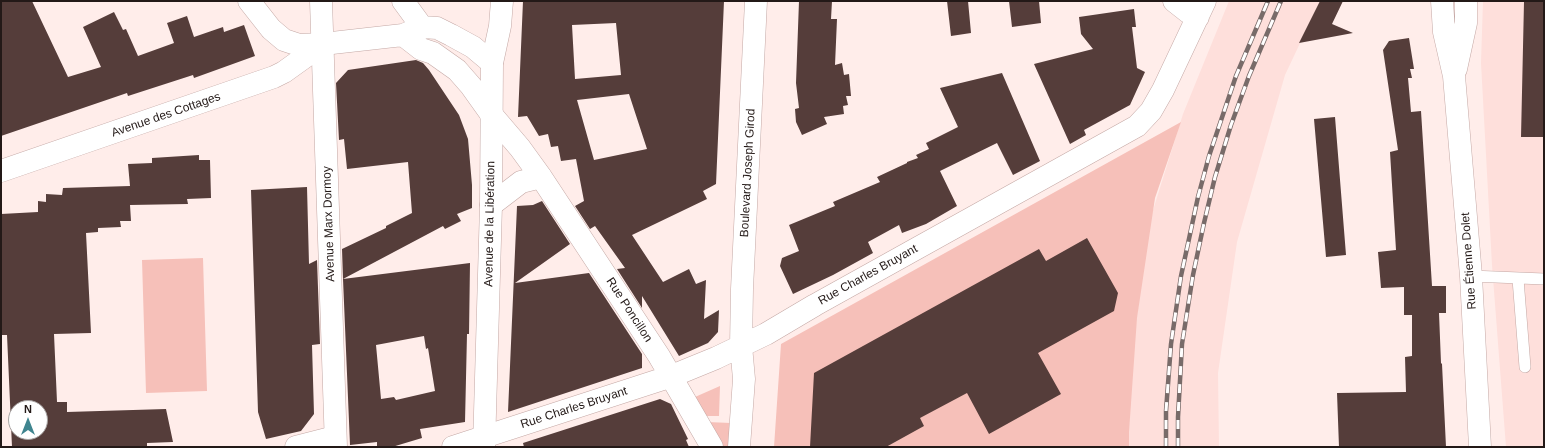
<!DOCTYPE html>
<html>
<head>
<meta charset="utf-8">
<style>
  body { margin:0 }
  #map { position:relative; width:1545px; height:448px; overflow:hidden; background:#ffedea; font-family:Arial,sans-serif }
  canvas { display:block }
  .frame { position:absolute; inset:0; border:2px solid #231917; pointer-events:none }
  .north { position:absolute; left:8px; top:400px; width:40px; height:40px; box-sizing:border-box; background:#fff; border:1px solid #a7a3a2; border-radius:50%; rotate:0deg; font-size:11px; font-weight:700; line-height:16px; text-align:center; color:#231917 }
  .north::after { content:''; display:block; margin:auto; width:14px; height:18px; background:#3f858f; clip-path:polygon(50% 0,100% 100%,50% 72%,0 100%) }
</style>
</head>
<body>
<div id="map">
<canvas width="1545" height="448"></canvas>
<div class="frame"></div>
<div class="north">N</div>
</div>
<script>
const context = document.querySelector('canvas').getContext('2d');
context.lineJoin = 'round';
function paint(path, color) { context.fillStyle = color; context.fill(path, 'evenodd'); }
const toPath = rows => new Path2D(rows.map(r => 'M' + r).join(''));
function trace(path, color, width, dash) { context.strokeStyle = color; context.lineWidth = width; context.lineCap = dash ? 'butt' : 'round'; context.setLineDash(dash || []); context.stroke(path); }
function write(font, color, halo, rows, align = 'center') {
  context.font = font + ' Arial,sans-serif'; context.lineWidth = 4; context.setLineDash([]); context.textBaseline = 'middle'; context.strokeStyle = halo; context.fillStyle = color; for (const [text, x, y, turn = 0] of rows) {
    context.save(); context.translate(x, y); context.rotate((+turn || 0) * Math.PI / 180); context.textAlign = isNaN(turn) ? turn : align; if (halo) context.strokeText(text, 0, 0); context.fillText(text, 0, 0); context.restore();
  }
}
paint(toPath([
  [1229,1,1320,1,1285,75,1237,242,1218,373,1219,447,1128,447,1133,347,1149,223,1183,114],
  [1483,1,1544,1,1544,447,1506,447,1492,265,1481,63]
]), '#fedfdb');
paint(toPath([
  [1181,122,1155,198,1137,318,1129,432,1129,447,774,447,781,344],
  [203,258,207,391,146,393,142,260],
  [720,386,719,416,703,416,695,397],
  [707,422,731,423,730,447,719,447]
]), '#f6c0b9');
paint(toPath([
  [1,1,32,1,68,77,101,67,83,27,114,12,123,30,126,29,138,56,174,43,167,23,187,16,194,37,223,27,224,32,244,25,255,56,194,78,193,75,128,96,127,93,1,136],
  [523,1,724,1,716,184,703,191,707,199,632,235,663,282,689,269,696,284,706,280,704,319,719,310,718,332,708,343,679,356,642,296,642,308,617,269,625,268,595,226,590,229,575,206,584,201,576,159,561,161,558,146,551,147,548,134,539,136,527,116,518,117],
  [616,23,621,75,575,79,572,25],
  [629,94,647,149,594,160,577,100],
  [799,1,832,1,831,19,837,19,835,65,842,63,844,75,849,74,851,96,846,96,848,105,843,106,844,114,824,117,827,124,802,135,796,122,795,109,799,108,796,83],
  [947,1,968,1,971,33,951,36],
  [1009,1,1039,1,1041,23,1012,27],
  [1320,1,1343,1,1332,24,1353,33,1299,43],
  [1524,2,1544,2,1544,137,1521,137],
  [1134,9,1136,27,1132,27,1137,68,1145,72,1130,105,1084,130,1086,135,1070,144,1034,64,1093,49,1081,34,1079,17],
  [1409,38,1414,69,1410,69,1412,78,1408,78,1411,112,1421,111,1432,286,1446,286,1446,313,1439,313,1441,363,1442,364,1446,447,1339,447,1337,393,1406,392,1405,357,1412,356,1412,315,1404,315,1404,287,1381,288,1378,252,1396,250,1390,152,1398,150,1383,50,1389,41],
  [416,60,423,63,429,70,459,115,468,139,472,185,472,208,457,214,461,221,445,229,443,226,343,279,342,249,386,228,386,226,412,213,408,162,347,169,344,139,339,140,336,83,348,70],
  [1002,73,1040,161,1013,175,997,143,940,171,957,206,926,224,902,233,899,225,868,242,873,253,833,275,793,294,780,266,782,258,799,251,789,225,835,206,833,202,880,182,877,177,907,163,907,162,918,158,916,155,929,149,926,143,958,127,940,88],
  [1335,117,1346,255,1326,257,1314,119],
  [199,155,199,160,210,160,211,198,187,199,188,204,130,205,131,221,120,221,121,227,98,228,98,232,86,233,91,333,54,334,57,402,67,402,67,412,166,409,173,442,147,443,147,447,12,447,7,335,1,335,1,214,38,212,38,201,46,202,46,194,62,195,63,188,130,186,128,164,152,163,152,158],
  [16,408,40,408,40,432,16,432],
  [307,187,309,264,317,260,320,344,312,345,314,414,301,431,266,439,258,412,251,190],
  [542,201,570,244,515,283,589,273,642,354,642,368,508,412,517,206,533,205],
  [1087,238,1118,293,1114,311,1038,353,1061,394,989,434,967,393,920,418,924,426,886,447,810,447,814,373,1039,249,1046,261],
  [470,263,469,334,467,334,465,422,420,429,422,438,392,447,377,447,377,442,350,445,343,279],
  [424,336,426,349,428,348,435,391,396,400,394,397,381,399,376,345],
  [660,399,671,404,688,439,686,440,689,447,524,447,523,443]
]), '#553d3a');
const service = toPath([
  [1471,276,1544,279],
  [1518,279,1525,367]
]);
const minor = toPath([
  [249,1,271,29,284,40,299,45,323,44,403,35,422,27,437,28,451,35,473,47,492,63],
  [403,1,422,27],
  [1174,1,1188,12,1198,17],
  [403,35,421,49,433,53,457,70,471,86,491,114,520,148,541,177,659,356,712,447],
  [1,171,274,77,284,72,323,44],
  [491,205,521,182,541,177],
  [296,447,335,437],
  [453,447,672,376,716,358,766,334,815,305,1137,126,1151,111,1163,90,1205,1],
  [739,447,744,379,741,346,742,289,756,1]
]);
const secondary = toPath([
  [1442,1,1444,32,1454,76,1471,276,1480,447],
  [1456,69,1466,23,1466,1]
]);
const primary = toPath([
  [321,1,336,447],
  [484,447,491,205,492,63,500,26,502,1]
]);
trace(service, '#c4a8a5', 12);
trace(minor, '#c4a8a5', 23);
trace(secondary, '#c4a8a5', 23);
trace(primary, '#c4a8a5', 23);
trace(service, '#fff', 11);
trace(minor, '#fff', 22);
trace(secondary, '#fff', 22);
trace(primary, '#fff', 22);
const rail = toPath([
  [1166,447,1166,411,1171,344,1181,276,1198,197,1209,156,1236,76,1268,1],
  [1178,447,1178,417,1182,344,1193,275,1204,223,1215,177,1231,125,1249,76,1281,1]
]);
trace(rail, '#786b69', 4.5);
trace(rail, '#fff', 3, [9]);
write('12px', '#231917', '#fff', [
  ["Avenue des Cottages",166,115,-19],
  ["Boulevard Joseph Girod",748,173,-87],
  ["Avenue Marx Dormoy",329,224,-92],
  ["Avenue de la Libération",490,224,-89],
  ["Rue Étienne Dolet",1469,261,-94],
  ["Rue Charles Bruyant",868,275,-29],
  ["Rue Poncillon",629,310,57],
  ["Rue Charles Bruyant",574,408,-18]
]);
</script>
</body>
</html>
